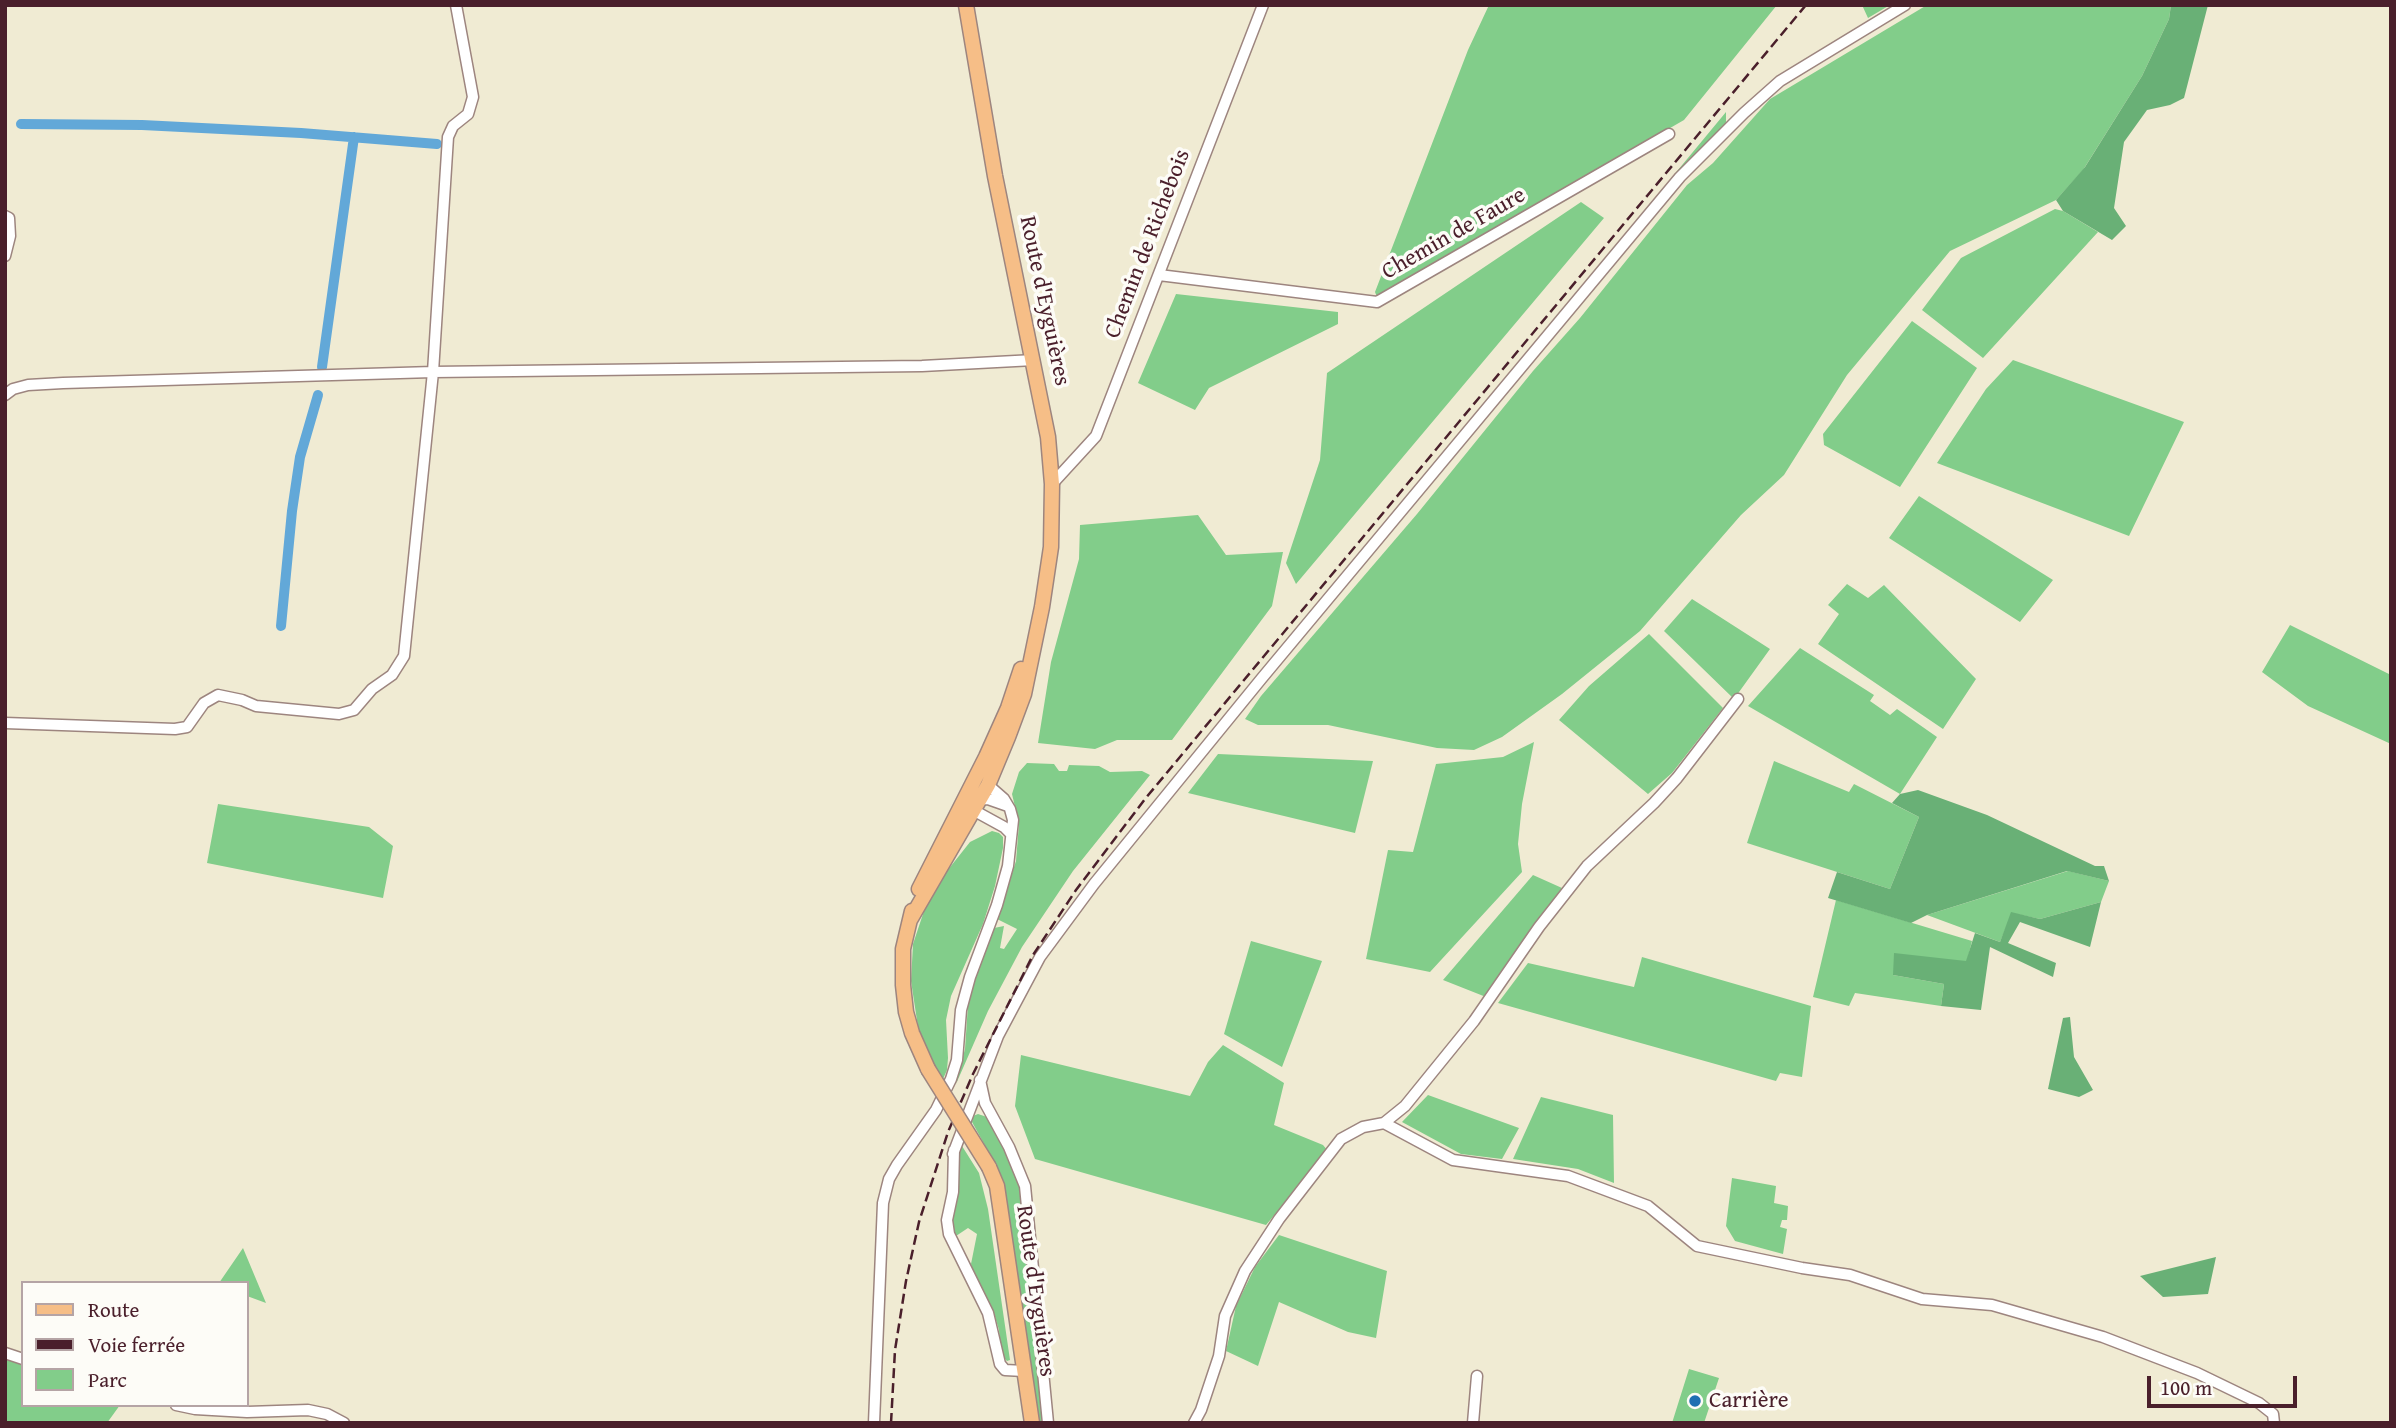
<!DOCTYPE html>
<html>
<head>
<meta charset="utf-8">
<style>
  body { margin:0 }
  #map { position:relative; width:2396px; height:1428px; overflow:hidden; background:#f0ebd3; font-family:"Gentium Book Plus",serif }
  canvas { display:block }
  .frame { position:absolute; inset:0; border:7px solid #4a1f2b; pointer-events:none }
  .legend { position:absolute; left:21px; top:1281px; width:228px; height:126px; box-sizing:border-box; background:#fdfcf7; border:2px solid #b5a4a5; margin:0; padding:9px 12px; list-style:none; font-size:21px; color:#4a1f2b }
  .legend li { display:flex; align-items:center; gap:14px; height:35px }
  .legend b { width:35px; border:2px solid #b5a4a5 }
  .scale { position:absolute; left:2147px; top:1376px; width:150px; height:32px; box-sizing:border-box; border:4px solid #4a1f2b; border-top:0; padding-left:9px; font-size:21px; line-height:24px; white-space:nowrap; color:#4a1f2b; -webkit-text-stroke:5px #fdfcf7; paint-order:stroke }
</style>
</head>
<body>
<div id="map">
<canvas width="2396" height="1428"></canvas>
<div class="frame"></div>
<ul class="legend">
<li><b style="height:9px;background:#f6be87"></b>Route</li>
<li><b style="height:9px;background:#4a1f2b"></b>Voie ferrée</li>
<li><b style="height:19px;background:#82cd8a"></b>Parc</li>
</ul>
<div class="scale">100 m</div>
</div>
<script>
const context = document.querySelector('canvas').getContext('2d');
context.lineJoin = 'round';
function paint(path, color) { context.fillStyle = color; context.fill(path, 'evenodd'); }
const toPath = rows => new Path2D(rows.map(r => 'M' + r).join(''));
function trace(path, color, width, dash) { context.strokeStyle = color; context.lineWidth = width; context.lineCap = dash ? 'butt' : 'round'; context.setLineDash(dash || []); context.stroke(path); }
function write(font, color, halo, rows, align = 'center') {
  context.font = font + ' "Gentium Book Plus",serif'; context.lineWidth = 7; context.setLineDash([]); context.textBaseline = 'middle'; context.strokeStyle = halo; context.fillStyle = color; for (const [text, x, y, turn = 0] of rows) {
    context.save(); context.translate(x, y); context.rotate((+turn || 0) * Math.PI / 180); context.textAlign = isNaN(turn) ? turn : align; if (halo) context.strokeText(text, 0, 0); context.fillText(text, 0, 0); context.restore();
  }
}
paint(toPath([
  [1489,5,1777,5,1684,120,1377,297,1375,292,1468,50],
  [1862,5,1890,5,1868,18],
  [1927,5,2171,5,2169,19,2142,76,2083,170,2056,200,1950,251,1847,375,1784,475,1741,515,1640,631,1562,694,1502,737,1474,750,1437,748,1328,725,1258,725,1245,719,1261,696,1417,514,1533,371,1580,318,1687,185,1713,163,1770,99],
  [1726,112,1726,122,1724,128,1703,150,1673,176],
  [1581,202,1604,218,1296,584,1286,563,1320,460,1327,373],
  [2055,209,2063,211,2098,232,1983,358,1922,310,1961,258],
  [1176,294,1338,312,1338,324,1209,388,1195,410,1138,383],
  [1912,321,1977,368,1900,487,1824,445,1823,434],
  [2013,360,2184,422,2129,536,1937,463,1986,389],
  [1919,496,2053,580,2020,622,1889,538],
  [1198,515,1226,555,1283,552,1272,606,1172,740,1117,740,1095,749,1038,743,1051,662,1079,559,1080,525],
  [1847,584,1868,598,1884,585,1976,679,1943,729,1818,644,1839,614,1828,605],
  [1692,599,1770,649,1734,699,1664,631],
  [2290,625,2391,675,2391,744,2308,706,2262,672],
  [1649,634,1723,708,1672,773,1648,794,1559,720,1589,686],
  [1800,648,1874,695,1870,701,1890,715,1897,709,1937,737,1900,794,1748,706],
  [1534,742,1522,804,1518,844,1522,872,1430,972,1366,959,1388,850,1413,852,1436,764,1503,757],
  [1218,754,1373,761,1355,833,1188,793],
  [1774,761,1849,792,1854,784,1919,817,1890,889,1747,843],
  [1027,763,1054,764,1059,771,1067,771,1069,765,1099,766,1110,772,1142,771,1150,775,1073,871,1022,947,988,1011,956,1084,965,1049,969,990,994,928,1004,926,1000,948,1004,949,1017,929,997,919,1016,861,1019,824,1012,794,1019,772],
  [218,804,369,827,393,846,383,898,207,863],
  [992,831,999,833,1003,837,1003,848,995,886,983,924,951,996,946,1020,948,1058,947,1070,943,1079,930,1058,918,1027,911,981,913,944,924,911,947,871,970,842],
  [2068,871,2109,881,2101,902,2040,919,2012,913,2000,942,1927,915],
  [1533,875,1562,888,1486,997,1443,980],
  [1836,900,1972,941,1967,961,1893,975,1944,984,1941,1006,1855,993,1849,1006,1813,997],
  [1251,941,1322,961,1282,1067,1224,1034],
  [1642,957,1811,1006,1802,1077,1780,1073,1776,1081,1498,1003,1528,963,1634,987],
  [1223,1045,1284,1083,1274,1125,1323,1145,1328,1151,1266,1225,1035,1159,1015,1106,1021,1055,1190,1096,1208,1062],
  [1428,1095,1519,1128,1502,1159,1461,1154,1402,1122],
  [1541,1097,1613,1115,1614,1183,1578,1169,1513,1159],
  [978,1114,987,1117,1001,1136,1021,1190,1042,1423,1037,1423,1006,1201,993,1160,972,1122,973,1116],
  [962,1146,979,1173,988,1209,1010,1360,1007,1361,1001,1355,999,1330,993,1310,975,1278,971,1264,977,1234,968,1228,956,1236,951,1222,956,1204,956,1164],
  [1732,1178,1776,1186,1774,1203,1788,1206,1787,1220,1782,1220,1780,1227,1787,1229,1783,1254,1735,1241,1726,1226],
  [1279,1235,1387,1271,1376,1338,1348,1332,1279,1302,1258,1366,1226,1351,1236,1306,1255,1267],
  [243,1248,266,1303,247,1296,247,1283,219,1283],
  [5,1359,23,1365,23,1405,120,1405,107,1423,5,1423],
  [1689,1369,1719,1378,1704,1423,1672,1423]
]), '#82cd8a');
paint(toPath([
  [2171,5,2208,5,2184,98,2170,105,2147,110,2124,142,2114,208,2126,226,2112,240,2063,211,2056,200,2085,167,2142,76,2169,19],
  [1918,790,1987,815,2095,866,2104,866,2109,881,2067,871,1927,915,1911,923,1828,898,1837,872,1890,889,1919,817,1892,803,1900,794],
  [2101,902,2090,947,2020,922,2008,943,2056,963,2053,977,1990,947,1981,1010,1941,1006,1944,984,1893,975,1894,953,1966,961,1975,933,2000,942,2011,912,2040,919],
  [2070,1017,2074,1057,2093,1090,2079,1097,2048,1089,2063,1018],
  [2216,1257,2208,1294,2163,1297,2140,1276]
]), '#69b076');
trace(toPath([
  [21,124,142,125,301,133,437,144],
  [322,367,354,137],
  [281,626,292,511,300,457,318,395]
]), '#62a8d8', 10);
const minor = toPath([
  [5,216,9,218,10,236,5,256],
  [1159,275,1377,302,1669,134],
  [5,395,13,389,28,385,63,383,433,372,922,366,1034,360],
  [1052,484,1096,436,1263,5],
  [5,723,175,729,187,727,204,703,218,695,242,700,256,706,339,714,354,710,372,689,392,675,404,656,433,372,448,137,453,126,468,114,473,97,456,5],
  [974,800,988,799,1008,806],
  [971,806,973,810,1004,827,1011,834],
  [980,1080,985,1103,1009,1147,1025,1186,1048,1423],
  [1384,1123,1405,1106,1474,1021,1539,927,1587,866,1654,803,1677,778,1738,699],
  [954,1150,953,1192,947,1220,949,1234,988,1313,1000,1364,1005,1370,1024,1371],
  [953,1154,998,1036,1040,957,1094,884,1262,678,1680,177,1744,113,1780,81,1905,5],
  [5,1353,23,1359],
  [176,1405,195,1409,247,1412,308,1410,327,1414,344,1423],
  [874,1423,883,1203,889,1179,897,1165,936,1110,951,1079,957,1060,961,1010,970,977,997,905,1008,866,1013,820,1010,809,1004,799,988,785],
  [1194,1423,1201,1410,1219,1356,1225,1316,1245,1271,1279,1219,1341,1139,1363,1127,1384,1123,1453,1160,1568,1176,1648,1206,1697,1246,1802,1268,1850,1275,1922,1299,1992,1305,2103,1337,2197,1373,2259,1403,2273,1414,2274,1423],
  [1473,1423,1477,1376]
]);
const major = toPath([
  [919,889,986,757,1008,708,1021,669],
  [912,911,903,949,903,985,906,1012,912,1033,928,1069],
  [910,920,988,785,1008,737,1024,694,1042,607,1051,547,1052,484,1048,437,995,176,966,5],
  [989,1167,997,1186,1032,1423]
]);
trace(minor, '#9d857f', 13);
trace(major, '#9d857f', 17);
trace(minor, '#fff', 10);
trace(major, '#f6be87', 14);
trace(toPath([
  [891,1423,895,1350,906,1281,919,1222,948,1132,973,1074,1033,955,1076,890,1145,799,1806,5]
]), '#4a1f2b', 2.5, [10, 5]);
const majorBridge = toPath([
  [928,1069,989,1167]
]);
trace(majorBridge, '#9d857f', 17, []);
trace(majorBridge, '#f6be87', 14);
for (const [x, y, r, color] of [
  [1695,1401,7,"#1f6fb2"]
]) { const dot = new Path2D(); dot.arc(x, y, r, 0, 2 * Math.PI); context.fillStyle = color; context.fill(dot); trace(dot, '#fdfcf7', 2.5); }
write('23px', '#4a1f2b', '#fdfcf7', [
  ["Chemin de Faure",1454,234,-30],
  ["Chemin de Richebois",1148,244,-69],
  ["Route d'Eyguières",1044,301,78],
  ["Route d'Eyguières",1035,1291,82]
]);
write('23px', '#4a1f2b', '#fdfcf7', [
  ["Carrière",1709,1401]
], 'left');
</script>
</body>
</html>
